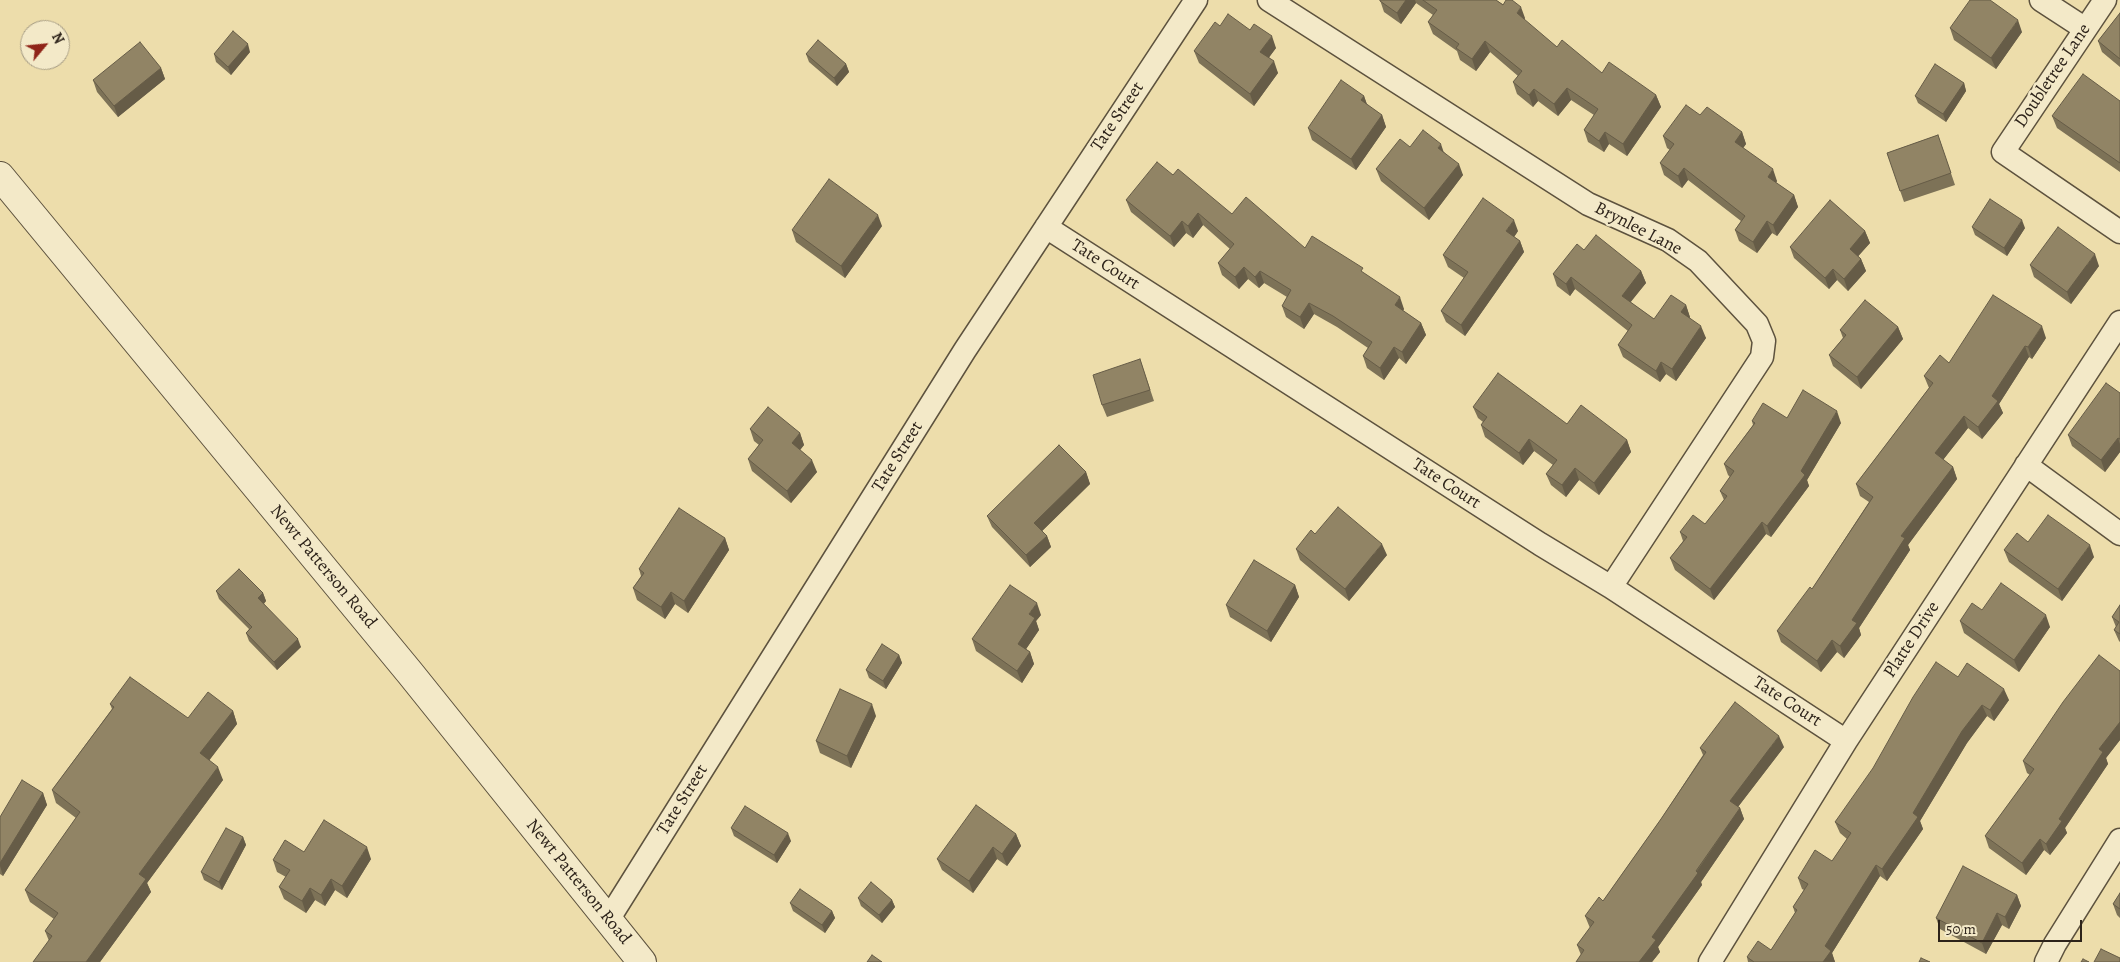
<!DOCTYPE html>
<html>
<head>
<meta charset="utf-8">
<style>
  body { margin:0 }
  #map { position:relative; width:2120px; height:962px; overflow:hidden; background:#edddab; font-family:Alegreya,serif }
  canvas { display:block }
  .north { position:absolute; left:20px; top:20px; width:50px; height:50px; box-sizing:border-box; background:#f3e9c8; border:1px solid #a49a82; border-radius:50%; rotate:62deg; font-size:14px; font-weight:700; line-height:20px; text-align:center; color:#2d231a }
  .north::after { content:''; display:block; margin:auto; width:18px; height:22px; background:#8f2418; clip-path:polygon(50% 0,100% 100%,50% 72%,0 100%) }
  .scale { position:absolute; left:1938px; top:920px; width:144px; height:22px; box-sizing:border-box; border:2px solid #2d231a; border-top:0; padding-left:6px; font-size:15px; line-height:18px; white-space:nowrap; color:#2d231a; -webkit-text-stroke:4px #f3e9c8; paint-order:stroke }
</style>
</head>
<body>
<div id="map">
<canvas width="2120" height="962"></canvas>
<div class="north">N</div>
<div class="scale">50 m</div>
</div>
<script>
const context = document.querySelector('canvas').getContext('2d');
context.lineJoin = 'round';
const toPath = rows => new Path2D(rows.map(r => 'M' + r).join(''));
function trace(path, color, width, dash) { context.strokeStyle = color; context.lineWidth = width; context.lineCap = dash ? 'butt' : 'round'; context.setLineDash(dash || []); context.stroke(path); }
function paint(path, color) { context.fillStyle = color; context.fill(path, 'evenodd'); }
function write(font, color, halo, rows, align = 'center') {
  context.font = font + ' Alegreya,serif'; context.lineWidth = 5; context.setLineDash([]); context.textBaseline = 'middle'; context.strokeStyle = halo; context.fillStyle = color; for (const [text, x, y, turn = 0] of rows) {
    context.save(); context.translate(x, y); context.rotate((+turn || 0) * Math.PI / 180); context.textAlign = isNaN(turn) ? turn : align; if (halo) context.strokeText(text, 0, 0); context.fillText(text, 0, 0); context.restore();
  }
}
const minor = toPath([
  [1269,0,1588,204,1668,240,1698,261,1757,324,1764,341,1762,357,1611,587],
  [2041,0,2084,28],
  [2105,0,2003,152,2120,232],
  [1046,227,1540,544,1611,587,1846,741],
  [2026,465,2120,534],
  [608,920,965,350,1196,0],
  [1710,962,1846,741,2120,322],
  [2046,962,2055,944,2120,840]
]);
const tertiary = toPath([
  [0,176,410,673,642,962]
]);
trace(minor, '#5d523e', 25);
trace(tertiary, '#5d523e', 30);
trace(minor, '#f3e9c8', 22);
trace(tertiary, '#f3e9c8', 28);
paint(toPath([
  [1380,0,1496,0,1525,18,1524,20,1557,47,1602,73,1656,95,1661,107,1627,156,1609,144,1604,152,1588,142,1584,130,1594,115,1571,100,1558,116,1538,101,1533,107,1517,94,1513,82,1518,76,1490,52,1476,71,1460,60,1457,51,1433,34,1428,22,1433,15,1416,3,1401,24,1384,12],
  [2120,13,2120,67,2102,52,2098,41],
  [1220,26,1250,30,1276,48,1269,57,1278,73,1254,106,1199,63,1194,51],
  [1950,28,2022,32,1996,69,1954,40],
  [250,52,231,75,216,62,214,54],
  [806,54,846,64,849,72,837,86,809,62],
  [161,68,165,79,118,117,97,92,93,80],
  [1964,83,1966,91,1946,122,1918,103,1915,96],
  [1364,96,1367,105,1382,115,1386,127,1356,170,1312,140,1308,128],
  [2120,101,2120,172,2057,128,2052,116],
  [1700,115,1742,132,1746,144,1743,148,1777,181,1776,183,1794,195,1798,207,1777,236,1772,233,1757,253,1739,241,1735,230,1741,221,1688,180,1682,188,1664,175,1660,163,1670,150,1667,148,1663,136],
  [1938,135,1955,185,1904,202,1887,153],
  [1410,147,1444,152,1463,175,1429,220,1381,181,1376,169],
  [1173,175,1232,214,1305,248,1365,274,1404,309,1403,311,1421,323,1426,335,1406,364,1399,358,1384,380,1367,368,1363,356,1368,348,1337,327,1314,314,1304,329,1286,317,1282,306,1287,297,1264,283,1259,288,1248,279,1239,289,1222,275,1218,263,1230,249,1203,225,1193,238,1186,233,1174,247,1131,212,1126,200],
  [882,226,845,278,796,242,792,230],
  [1972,227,2025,228,2007,256,1975,235],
  [1518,231,1514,237,1520,241,1524,252,1465,336,1446,322,1441,311,1464,278,1448,267,1443,255],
  [1865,231,1870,243,1858,256,1861,259,1866,271,1848,291,1837,280,1829,289,1794,258,1790,247],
  [1584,250,1641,271,1646,283,1630,302,1654,319,1686,305,1690,318,1706,338,1676,381,1666,374,1660,382,1623,357,1618,345,1628,331,1575,289,1570,296,1557,286,1553,274],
  [2030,265,2099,266,2071,304,2034,277],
  [1898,327,1903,339,1861,389,1833,366,1829,355,1843,338,1840,330],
  [2046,338,2032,359,2029,357,1999,404,2003,413,1982,439,1968,428,1943,460,1953,467,1957,479,1908,545,1910,550,1859,628,1861,635,1844,658,1837,652,1821,672,1781,642,1777,631,1812,589,1869,502,1860,496,1856,484,1929,388,1924,376,1949,363],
  [1140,359,1154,401,1107,417,1102,405],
  [2120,393,2120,452,2105,472,2072,446,2068,435],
  [1473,407,1567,424,1627,440,1631,452,1599,495,1579,480,1566,497,1551,485,1546,474,1553,465,1534,451,1523,465,1485,437,1481,425,1483,422,1478,418],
  [1787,418,1841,423,1807,480,1809,486,1771,537,1766,534,1714,600,1675,570,1670,558,1683,541,1680,532,1705,524,1724,500,1720,491,1730,477,1728,475,1724,464,1753,425,1752,421],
  [750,429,800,433,804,445,800,450,817,472,791,503,752,471,748,459,759,445,754,441],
  [1086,472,1090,484,1042,531,1047,536,1051,547,1030,567,992,527,987,516],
  [725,538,729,550,688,613,675,604,665,619,637,600,633,588,641,576,639,569],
  [2028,542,2094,557,2062,601,2009,562,2004,550],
  [1296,549,1387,555,1349,601,1300,560],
  [1295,585,1299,597,1271,642,1230,617,1226,605],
  [216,591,263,593,266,601,264,604,301,647,277,670,249,641,246,633,249,629,219,599],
  [2120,605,2120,642,2119,641,2114,630,2116,627,2112,617],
  [1982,610,2050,627,2019,672,1964,633,1960,621],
  [1041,615,1036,621,1039,630,1026,649,1030,652,1034,664,1022,683,976,651,972,639],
  [899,655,902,663,886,689,869,678,866,670],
  [2120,671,2120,740,2106,758,2108,764,2065,828,2067,833,2050,855,2044,850,2026,875,1989,848,1985,836,2030,775,2027,773,2023,761],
  [1958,677,2009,700,1994,721,1987,716,1967,743,1920,821,1923,829,1887,881,1880,876,1832,953,1835,962,1748,962,1747,957,1771,950,1795,913,1793,907,1804,890,1802,889,1798,878,1832,861,1847,839,1840,833,1835,822],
  [110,704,188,718,233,711,237,724,209,760,223,780,147,883,151,892,100,962,33,962,49,941,45,931,54,919,30,902,25,890,76,818,56,803,52,790,112,709],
  [876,716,851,768,820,753,816,741],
  [1784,747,1738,807,1740,808,1744,819,1701,882,1702,885,1658,947,1660,952,1652,962,1576,962,1581,955,1577,945,1590,928,1585,916,1603,901,1661,819,1703,755,1700,748],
  [43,793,47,805,3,876,0,874,0,817],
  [731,828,791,841,777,863,734,836],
  [1016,834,1021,846,1007,866,997,859,973,893,942,870,937,859],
  [243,837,246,845,222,890,204,880,201,872],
  [304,852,371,859,347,898,335,890,325,906,315,900,306,913,284,899,279,887,286,877,277,872,273,860],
  [2120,893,2120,918,2117,915,2113,904],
  [2017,895,2021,906,2009,929,2002,925,1986,954,1940,929,1936,918],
  [858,898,892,900,895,907,882,923,861,906],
  [790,903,832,911,835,918,825,933,793,911]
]), '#7d7257');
paint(toPath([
  [1406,0,1415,0,1416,3,1401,24,1397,13],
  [1521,7,1525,18,1521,25,1517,13],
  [2018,20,2022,32,1996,69,1991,58],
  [1272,36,1276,48,1265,63,1260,52],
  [1485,41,1490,52,1476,71,1472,59],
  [248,44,250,52,231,75,228,67],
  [1274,61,1278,73,1254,106,1250,94],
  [846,64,849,72,837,86,834,78],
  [161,68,165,79,118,117,114,106],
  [1964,83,1966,91,1946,122,1943,114],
  [1567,88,1571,100,1558,116,1554,104],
  [1534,89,1538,101,1533,107,1529,95],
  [1656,95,1661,107,1627,156,1623,144],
  [1364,96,1368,107,1361,100],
  [1382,115,1386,127,1356,170,1351,159],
  [1605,132,1609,144,1604,152,1599,141],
  [1742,132,1746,144,1739,154,1735,142],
  [1441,144,1445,156,1438,148],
  [1459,164,1463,175,1429,220,1424,208],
  [1684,168,1688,180,1682,188,1678,176],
  [1773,169,1777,181,1772,189,1768,177],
  [1794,195,1798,207,1777,236,1773,225],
  [1198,213,1203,225,1193,238,1188,226],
  [878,215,882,226,845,278,841,266],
  [1514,220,1518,231,1510,243,1506,231],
  [2022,220,2025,228,2007,256,2004,248],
  [1182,221,1186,233,1174,247,1170,236],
  [1767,221,1772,233,1757,253,1753,242],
  [1865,231,1870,243,1854,261,1850,249],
  [1520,241,1524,252,1465,336,1461,325],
  [2095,254,2099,266,2071,304,2067,292],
  [1861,259,1866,271,1848,291,1844,279],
  [1244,267,1248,279,1239,289,1235,277],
  [1833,269,1837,280,1829,289,1825,278],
  [1260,271,1264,283,1259,288,1255,277],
  [1641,271,1646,283,1626,308,1622,296],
  [1571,277,1575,289,1570,296,1566,284],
  [1400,297,1404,309,1399,317,1395,305],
  [1309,303,1314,314,1304,329,1300,317],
  [1686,305,1690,317,1686,324,1681,312],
  [1421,323,1426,335,1406,364,1402,352],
  [1701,326,1706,338,1676,381,1672,369],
  [2042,326,2046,338,2032,359,2028,347],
  [1898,327,1903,339,1861,389,1857,377],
  [2025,346,2029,357,1999,404,2003,413,1982,439,1978,427,1992,396],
  [1394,347,1399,358,1384,380,1380,368],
  [1661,362,1666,374,1660,382,1656,371],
  [1837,411,1841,423,1807,480,1809,486,1771,537,1767,526],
  [1964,416,1968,428,1939,465,1935,453],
  [800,433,804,445,796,455,792,443],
  [2118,438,2120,444,2120,452,2105,472,2101,460],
  [1529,439,1534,451,1523,465,1519,453],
  [1627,440,1631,452,1599,495,1594,483],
  [812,460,817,472,791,503,787,491],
  [1953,467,1957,479,1908,545,1910,550,1859,628,1861,635,1844,658,1840,646,1852,620,1901,536],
  [1575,468,1579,480,1566,497,1562,485],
  [1086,472,1090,484,1038,535,1034,523],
  [1762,522,1766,534,1714,600,1710,589],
  [1047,536,1051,547,1030,567,1026,555],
  [725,538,729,550,688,613,684,601],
  [1382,544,1387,555,1349,601,1345,589],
  [2090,545,2094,557,2062,601,2058,589],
  [1295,585,1299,597,1271,642,1267,631],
  [671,592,675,604,665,619,661,607],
  [263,593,266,601,261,606,258,598],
  [1037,603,1041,615,1036,621,1039,630,1022,655,1018,644,1029,614],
  [2046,615,2050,627,2019,672,2014,660],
  [298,639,301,647,277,670,274,662],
  [1832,640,1837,652,1821,672,1817,661],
  [1030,652,1034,664,1022,683,1017,671],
  [899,655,902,663,886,689,883,681],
  [2004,689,2009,700,1994,721,1990,710],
  [872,704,876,716,851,768,847,756],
  [1982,705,1987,716,1967,743,1920,821,1923,829,1887,881,1882,869,1913,813,1962,731],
  [233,711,237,724,205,766,200,753],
  [2120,722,2120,740,2106,758,2108,764,2065,828,2067,833,2050,855,2046,844,2059,819,2099,749],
  [1779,736,1784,747,1734,812,1730,801],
  [218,767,223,780,147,883,151,892,100,962,86,962,139,874],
  [43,793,47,805,3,876,0,866,0,863],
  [1740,808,1744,819,1701,882,1702,885,1658,947,1660,952,1652,962,1639,962,1652,937],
  [788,833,791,841,777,863,774,855],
  [1016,834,1021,846,1007,866,1002,854],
  [243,837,246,845,222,890,219,882],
  [2040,839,2044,850,2026,875,2022,863],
  [367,847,371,859,347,898,342,886],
  [993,847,997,859,973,893,969,881],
  [1876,865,1880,876,1832,953,1835,962,1823,962,1825,946],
  [331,879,335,890,325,906,321,895],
  [310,888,315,900,306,913,302,901],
  [2017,895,2021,906,2009,929,2005,917],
  [892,900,895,907,882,923,879,915],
  [832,911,835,918,825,933,822,925],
  [1997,913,2002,925,1986,954,1982,943]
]), '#665c47');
const building = toPath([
  [1380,0,1406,0,1397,13,1380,1,1380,0],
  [1423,0,1496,0,1503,5,1506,0,1512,0,1521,7,1517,13,1557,47,1562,40,1602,73,1609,62,1656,95,1623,144,1605,132,1599,141,1584,130,1598,109,1567,88,1554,104,1534,89,1529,95,1513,82,1522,71,1485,41,1472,59,1456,48,1459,44,1428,22,1437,10,1423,0],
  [1970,0,1990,0,2018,20,1991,58,1950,28,1970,0],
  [2120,13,2120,59,2098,41,2120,13],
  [1228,14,1250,30,1254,24,1272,36,1260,52,1274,61,1250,94,1194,51,1215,22,1220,26,1228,14],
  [233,31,248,44,228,67,214,54,233,31],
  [818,40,846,64,834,78,806,54,818,40],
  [140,42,161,68,114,106,93,80,140,42],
  [1935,64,1964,83,1943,114,1915,96,1935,64],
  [2083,74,2120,101,2120,163,2052,116,2083,74],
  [1341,80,1364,96,1361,100,1382,115,1351,159,1308,128,1341,80],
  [1686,105,1700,115,1707,107,1742,132,1735,142,1773,169,1768,177,1794,195,1773,225,1767,221,1753,242,1735,230,1745,216,1684,168,1678,176,1660,163,1674,144,1663,136,1686,105],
  [1423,130,1441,144,1438,148,1459,164,1424,208,1376,169,1400,139,1410,147,1423,130],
  [1938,135,1951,173,1900,191,1887,153,1938,135],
  [1157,162,1173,175,1178,169,1232,214,1246,197,1305,248,1312,236,1363,268,1361,271,1400,297,1395,305,1421,323,1402,352,1394,347,1380,368,1363,356,1372,342,1333,316,1309,303,1300,317,1282,306,1291,290,1260,271,1255,277,1244,267,1235,277,1218,263,1234,244,1198,213,1188,226,1182,221,1170,236,1126,200,1157,162],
  [829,179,878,215,841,266,792,230,829,179],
  [1483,198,1514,220,1506,231,1520,241,1461,325,1441,311,1468,272,1443,255,1483,198],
  [1990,199,2022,220,2004,248,1972,227,1990,199],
  [1830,200,1865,231,1850,249,1861,259,1844,279,1833,269,1825,278,1790,247,1830,200],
  [2058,227,2095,254,2067,292,2030,265,2058,227],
  [1596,235,1641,271,1622,296,1654,319,1671,295,1686,305,1681,312,1701,326,1672,369,1661,362,1656,371,1618,345,1632,325,1571,277,1566,284,1553,274,1577,244,1584,250,1596,235],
  [1993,295,2042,326,2028,347,2025,346,1992,396,1998,401,1978,427,1964,416,1935,453,1953,467,1901,536,1905,538,1852,620,1857,623,1840,646,1832,640,1817,661,1777,631,1810,587,1812,589,1873,497,1856,484,1933,383,1924,376,1940,355,1949,363,1993,295],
  [1865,300,1898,327,1857,377,1829,355,1846,335,1840,330,1865,300],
  [1140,359,1150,390,1102,405,1093,375,1140,359],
  [1498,373,1567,424,1581,405,1627,440,1594,483,1575,468,1562,485,1546,474,1557,460,1529,439,1519,453,1481,425,1487,417,1473,407,1498,373],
  [2106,383,2120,393,2120,439,2118,438,2101,460,2068,435,2106,383],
  [1803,390,1837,411,1801,471,1805,475,1767,526,1762,522,1710,589,1670,558,1687,537,1680,532,1693,515,1705,524,1727,496,1720,491,1734,471,1724,464,1755,423,1752,421,1763,403,1787,418,1803,390],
  [768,407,800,433,792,443,812,460,787,491,748,459,763,440,750,429,768,407],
  [1059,445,1086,472,1034,523,1047,536,1026,555,987,516,1059,445],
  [1338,507,1382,544,1345,589,1296,549,1311,530,1315,534,1338,507],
  [679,508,725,538,684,601,671,592,661,607,633,588,644,573,639,569,679,508],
  [2048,515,2090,545,2058,589,2004,550,2017,533,2028,542,2048,515],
  [1254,560,1295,585,1267,631,1226,605,1254,560],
  [239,569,263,593,258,598,298,639,274,662,246,633,252,627,216,591,239,569],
  [2001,583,2046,615,2014,660,1960,621,1972,603,1982,610,2001,583],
  [1010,585,1037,603,1029,614,1035,618,1018,644,1030,652,1017,671,972,639,1010,585],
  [2120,605,2120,634,2114,630,2119,622,2112,617,2120,605],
  [882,644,899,655,883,681,866,670,882,644],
  [2099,655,2120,671,2120,722,2099,749,2103,752,2059,819,2062,821,2046,844,2040,839,2022,863,1985,836,2034,769,2023,761,2063,702,2099,655],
  [1936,662,1958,677,1967,663,2004,689,1990,710,1982,705,1962,731,1913,813,1918,817,1882,869,1876,865,1825,946,1831,951,1823,962,1754,962,1747,957,1758,941,1771,950,1797,910,1793,907,1808,884,1798,878,1815,850,1832,861,1851,833,1835,822,1873,768,1913,697,1936,662],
  [130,677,188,718,208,692,233,711,200,753,218,767,139,874,146,879,86,962,33,962,52,936,45,931,58,913,25,890,80,812,52,790,114,707,110,704,130,677],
  [840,689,872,704,847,756,816,741,840,689],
  [1735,702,1779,736,1730,801,1740,808,1696,871,1698,873,1652,937,1656,940,1639,962,1576,962,1584,950,1577,945,1594,922,1585,916,1599,897,1603,901,1661,819,1706,752,1700,748,1735,702],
  [22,780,43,793,0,863,0,817,22,780],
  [976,805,1016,834,1002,854,993,847,969,881,937,859,976,805],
  [745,806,788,833,774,855,731,828,745,806],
  [324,820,367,847,342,886,331,879,321,895,310,888,302,901,279,887,290,870,273,860,285,840,304,852,324,820],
  [226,828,243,837,219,882,201,872,226,828],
  [1963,866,2017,895,2005,917,1997,913,1982,943,1936,918,1963,866],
  [871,882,892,900,879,915,858,898,871,882],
  [800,889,832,911,822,925,790,903,800,889],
  [2120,893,2120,909,2113,904,2120,893],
  [2101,949,2120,958,2120,962,2094,962,2101,949],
  [872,955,882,962,867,962,872,955],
  [1921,958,1930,962,1919,962,1921,958],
  [2083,959,2089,962,2081,962,2083,959]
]);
paint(building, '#918465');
trace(building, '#665c47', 1);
write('18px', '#2d231a', '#f3e9c8', [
  ["Doubletree Lane",2053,76,-56],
  ["Tate Street",1118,117,-56],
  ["Brynlee Lane",1638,229,27],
  ["Tate Court",1105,265,33],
  ["Tate Street",898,457,-58],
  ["Tate Court",1446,484,33],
  ["Newt Patterson Road",323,567,50],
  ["Platte Drive",1912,640,-57],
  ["Tate Court",1787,702,33],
  ["Tate Street",683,800,-58],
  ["Newt Patterson Road",578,882,51]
]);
</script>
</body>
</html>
